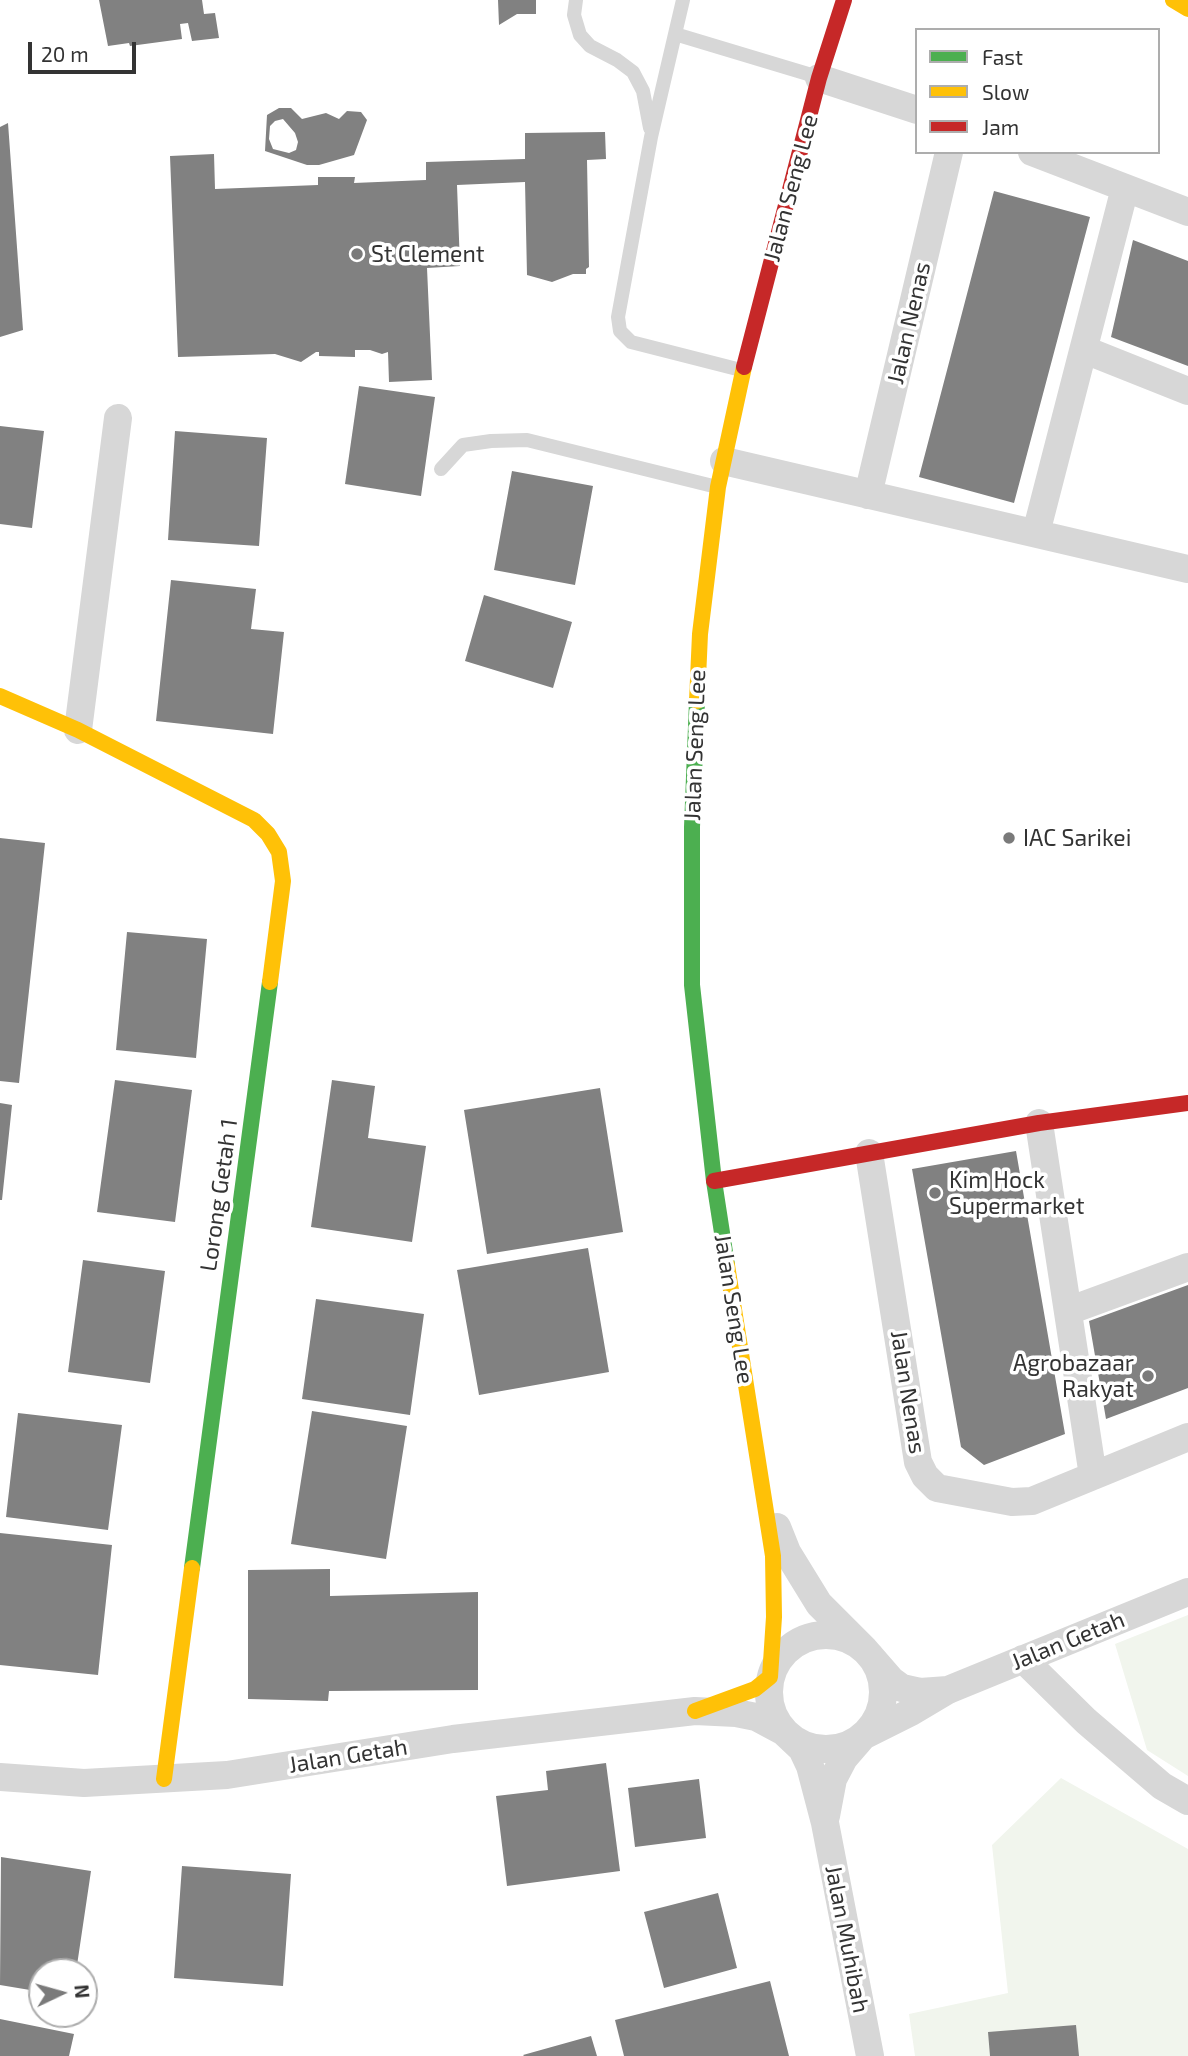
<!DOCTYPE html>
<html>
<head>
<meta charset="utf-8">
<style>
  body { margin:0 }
  #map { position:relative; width:1188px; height:2056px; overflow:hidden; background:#fff; font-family:"Exo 2",sans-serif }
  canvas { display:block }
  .legend { position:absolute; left:915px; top:28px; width:245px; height:126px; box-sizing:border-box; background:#fff; border:2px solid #adadad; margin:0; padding:9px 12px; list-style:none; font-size:21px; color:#333 }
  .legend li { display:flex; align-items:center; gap:14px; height:35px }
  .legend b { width:35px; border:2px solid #adadad }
  .north { position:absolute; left:28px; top:1958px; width:70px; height:70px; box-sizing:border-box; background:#fff; border:2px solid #adadad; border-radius:50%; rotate:85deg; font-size:19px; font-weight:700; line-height:28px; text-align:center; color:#333 }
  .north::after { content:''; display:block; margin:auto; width:24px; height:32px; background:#7a7a7a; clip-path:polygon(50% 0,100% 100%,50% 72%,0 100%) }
  .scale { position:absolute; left:28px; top:42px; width:108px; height:32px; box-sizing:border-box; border:4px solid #333; border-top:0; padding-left:9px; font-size:21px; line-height:24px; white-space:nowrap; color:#333; -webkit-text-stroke:5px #fff; paint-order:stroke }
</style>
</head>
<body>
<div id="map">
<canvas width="1188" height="2056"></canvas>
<ul class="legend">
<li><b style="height:9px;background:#4caf50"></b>Fast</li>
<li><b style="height:9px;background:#ffc107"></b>Slow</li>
<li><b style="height:9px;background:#c62828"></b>Jam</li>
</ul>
<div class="north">N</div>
<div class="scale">20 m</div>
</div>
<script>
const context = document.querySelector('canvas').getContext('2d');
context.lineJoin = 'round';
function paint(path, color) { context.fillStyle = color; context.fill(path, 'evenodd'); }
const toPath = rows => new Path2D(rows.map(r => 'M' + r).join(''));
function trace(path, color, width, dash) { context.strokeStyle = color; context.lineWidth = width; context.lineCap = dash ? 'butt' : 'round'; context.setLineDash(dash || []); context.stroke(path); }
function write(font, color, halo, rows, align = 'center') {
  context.font = font + ' "Exo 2",sans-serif'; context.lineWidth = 7; context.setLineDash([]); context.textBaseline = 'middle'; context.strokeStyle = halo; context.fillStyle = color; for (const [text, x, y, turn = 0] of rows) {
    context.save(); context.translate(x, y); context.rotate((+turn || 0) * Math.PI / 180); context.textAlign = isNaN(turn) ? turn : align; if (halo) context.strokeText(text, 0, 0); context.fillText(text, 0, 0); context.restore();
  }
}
paint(toPath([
  [1188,1615,1188,1776,1147,1750,1115,1644],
  [1061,1778,1188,1849,1188,2056,915,2056,909,2014,1008,1993,992,1845]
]), '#f1f5ed');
paint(toPath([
  [99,0,202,0,204,14,215,13,219,38,192,41,188,23,180,24,182,39,130,46,129,43,108,46],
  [498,0,536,0,536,14,517,14,499,25],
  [279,108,291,108,302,119,326,113,339,119,347,111,361,112,367,120,354,155,319,165,307,165,265,151,267,115],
  [283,119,295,133,298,142,296,150,289,153,273,149,269,139,270,126,275,121],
  [8,123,23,330,0,337,0,127],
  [605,132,606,159,587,160,589,267,586,269,586,274,573,274,552,282,527,275,525,182,457,185,460,266,427,268,432,380,389,382,388,352,382,354,370,350,355,350,355,357,319,356,319,352,316,352,301,362,275,354,178,357,170,156,214,154,215,189,318,185,318,177,355,177,354,183,426,180,426,162,525,159,525,133],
  [994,191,1090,217,1014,503,919,477],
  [1133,240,1188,261,1188,366,1111,337],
  [359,386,435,397,421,496,345,484],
  [0,426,44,431,32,528,0,524],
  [175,431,267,438,259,546,168,540],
  [512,471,593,486,575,585,494,570],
  [171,580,256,589,251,629,284,632,273,734,156,721],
  [484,595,572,622,553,688,465,661],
  [0,838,45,843,19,1083,0,1081],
  [127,932,207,939,196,1058,116,1050],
  [115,1080,192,1090,175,1222,97,1212],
  [332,1080,375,1086,368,1138,426,1146,412,1242,311,1227],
  [600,1088,623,1232,487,1254,464,1110],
  [0,1103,12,1105,2,1200,0,1200],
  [1016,1151,1065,1434,984,1465,961,1447,912,1169],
  [588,1248,609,1372,479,1395,457,1270],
  [83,1260,165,1271,150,1383,68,1372],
  [1188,1285,1188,1388,1106,1419,1089,1321],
  [316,1299,424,1314,410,1415,302,1399],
  [312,1411,407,1426,386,1559,291,1544],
  [18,1413,122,1425,108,1530,6,1517],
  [0,1533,112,1545,98,1675,0,1665],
  [330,1569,330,1596,478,1592,478,1690,329,1691,328,1701,248,1699,248,1570],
  [606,1763,620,1871,507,1886,496,1796,548,1790,546,1771],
  [699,1779,706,1838,635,1847,628,1788],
  [1,1857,91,1871,76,1972,42,1972,42,1992,0,1985],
  [182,1866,291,1874,283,1986,174,1978],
  [718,1893,737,1968,664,1988,644,1912],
  [770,1981,789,2056,624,2056,615,2020],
  [0,2019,74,2034,69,2056,0,2056],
  [1076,2025,1079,2056,990,2056,988,2032],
  [591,2036,597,2056,524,2056,523,2055]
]), '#818181');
trace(toPath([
  [576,0,574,15,580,35,590,46,617,60,633,72,643,91,650,128],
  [675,34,683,0],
  [741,370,631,342,620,331,618,317,651,137,675,34,818,77],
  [441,469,463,445,491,441,527,440,717,487]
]), '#d7d7d7', 14);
trace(toPath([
  [819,78,917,110],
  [1032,152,1188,212],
  [1085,350,1188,391],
  [724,461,1188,569],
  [868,495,949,152],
  [1036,533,1125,188],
  [78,730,118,418],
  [1039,1123,1093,1476],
  [869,1153,918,1462,925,1476,937,1488,1012,1502,1032,1501,1188,1437],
  [1068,1311,1188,1267],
  [777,1527,787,1552,819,1604,864,1649,891,1680,902,1688,920,1692,948,1690],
  '769 1692a57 57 0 1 1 114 0a57 57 0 1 1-114 0Z',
  [1023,1659,1086,1721,1162,1786,1188,1801],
  [0,1777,84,1783,227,1775,453,1739,695,1711,736,1713,756,1717,784,1732,802,1749,810,1766,825,1823,870,2056],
  [826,1816,833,1779,844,1758,863,1736,911,1712,948,1690,1188,1592]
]), '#d7d7d7', 28);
trace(toPath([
  [697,701,692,827,692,985,714,1181,727,1265],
  [192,1568,270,982]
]), '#4caf50', 16);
trace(toPath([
  [1173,0,1188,9],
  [0,696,78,730,254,820,268,834,279,852,283,881,270,982],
  [697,701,700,634,718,487,744,367],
  [695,1711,755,1689,770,1677,774,1617,773,1556,727,1265],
  [164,1779,192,1568]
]), '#ffc107', 16);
trace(toPath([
  [744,367,819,78,844,0],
  [714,1181,1039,1123,1188,1103]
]), '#c62828', 16);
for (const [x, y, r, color] of [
  [357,254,7,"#7a7a7a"],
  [1009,838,7,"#7a7a7a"],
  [935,1193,7,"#7a7a7a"],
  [1148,1376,7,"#7a7a7a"]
]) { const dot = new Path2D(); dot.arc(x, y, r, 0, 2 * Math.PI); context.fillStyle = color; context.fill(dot); trace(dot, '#fff', 2.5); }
write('23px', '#333', '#fff', [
  ["Jalan Seng Lee",791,188,-75],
  ["Jalan Nenas",909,323,-77],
  ["Jalan Seng Lee",695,745,-88],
  ["Lorong Getah 1",219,1195,-82],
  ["Jalan Seng Lee",734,1309,81],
  ["Jalan Nenas",908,1392,81],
  ["Jalan Getah",1068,1641,-22],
  ["Jalan Getah",348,1756,-9],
  ["Jalan Muhibah",847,1939,79]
]);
write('23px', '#333', '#fff', [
  ["St Clement",371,254],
  ["IAC Sarikei",1023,838],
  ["Kim Hock",949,1180],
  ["Supermarket",949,1206],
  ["Agrobazaar",1134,1363,"right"],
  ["Rakyat",1134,1389,"right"]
], 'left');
</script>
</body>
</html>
